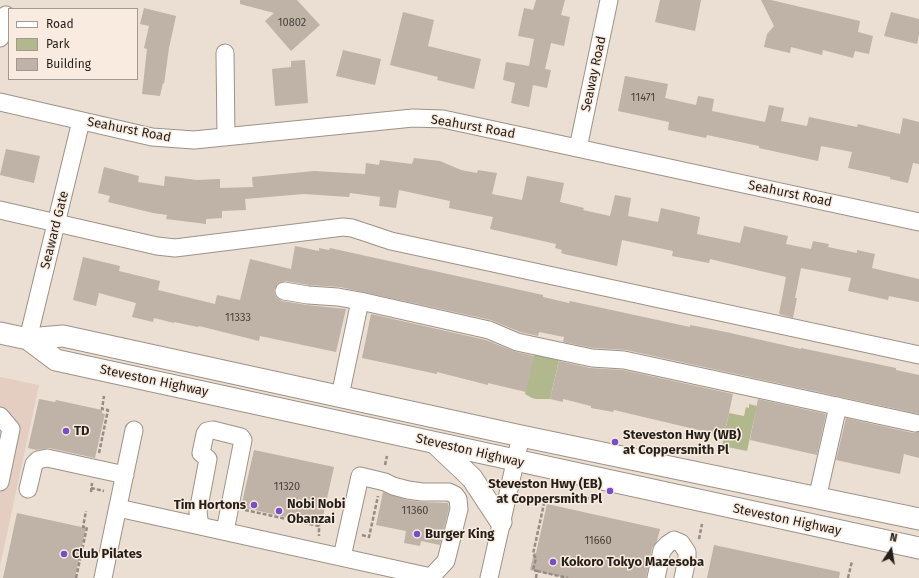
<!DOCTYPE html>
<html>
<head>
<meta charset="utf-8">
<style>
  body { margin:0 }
  #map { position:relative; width:919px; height:578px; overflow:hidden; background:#ebded2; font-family:"Fira Sans",sans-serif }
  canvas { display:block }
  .legend { position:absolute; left:8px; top:8px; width:130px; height:72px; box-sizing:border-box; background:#f9ebdf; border:1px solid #a49991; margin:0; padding:5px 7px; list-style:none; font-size:12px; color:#241f1b }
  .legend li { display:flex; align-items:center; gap:8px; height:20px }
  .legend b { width:20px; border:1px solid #a49991 }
  .north { position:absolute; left:871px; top:530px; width:40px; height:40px; -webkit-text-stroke:3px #f9ebdf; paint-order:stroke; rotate:12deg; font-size:11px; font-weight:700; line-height:16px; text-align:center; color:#241f1b }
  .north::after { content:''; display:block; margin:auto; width:14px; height:18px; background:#241f1b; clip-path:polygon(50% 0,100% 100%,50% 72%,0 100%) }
</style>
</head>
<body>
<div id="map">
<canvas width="919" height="578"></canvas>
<ul class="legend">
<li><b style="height:5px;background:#fff"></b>Road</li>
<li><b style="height:11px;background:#b1b88e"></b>Park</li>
<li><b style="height:11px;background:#bfb2a6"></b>Building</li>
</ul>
<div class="north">N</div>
</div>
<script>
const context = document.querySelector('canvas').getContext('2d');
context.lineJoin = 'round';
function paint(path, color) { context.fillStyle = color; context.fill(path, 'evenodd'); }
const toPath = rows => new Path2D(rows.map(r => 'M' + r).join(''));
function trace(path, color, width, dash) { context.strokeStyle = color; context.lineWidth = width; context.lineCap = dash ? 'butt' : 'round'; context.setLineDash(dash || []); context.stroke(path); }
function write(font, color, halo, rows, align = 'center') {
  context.font = font + ' "Fira Sans",sans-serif'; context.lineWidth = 3; context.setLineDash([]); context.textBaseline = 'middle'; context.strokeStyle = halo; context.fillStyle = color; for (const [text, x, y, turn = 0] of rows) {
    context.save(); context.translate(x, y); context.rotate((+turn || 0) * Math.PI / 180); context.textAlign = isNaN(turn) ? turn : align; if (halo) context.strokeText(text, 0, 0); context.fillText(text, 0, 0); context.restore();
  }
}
paint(toPath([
  [0,377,39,385,0,566]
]), '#e3cec1');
paint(toPath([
  [534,354,559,360,550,399,536,399,532,398,525,394],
  [749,404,757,406,747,451,722,446,729,413,744,416,746,407,749,408]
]), '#b1b88e');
paint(toPath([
  [240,0,297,0,320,25,291,51,265,21,274,13,240,4],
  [536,0,565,0,561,15,570,17,564,46,551,43,545,69,551,70,547,88,533,85,529,107,511,103,515,83,503,80,506,62,529,66,534,39,518,36,524,8,533,10],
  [660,0,701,0,695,31,655,22],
  [761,0,771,0,860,21,858,32,873,36,869,54,855,51,853,58,823,50,822,55,791,47,790,53,764,47,767,34,774,26],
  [144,8,176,16,169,48,164,84,163,83,160,96,142,94,147,49,144,48,149,26,140,24],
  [403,12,434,20,428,46,481,59,474,89,437,80,438,77,390,65],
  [891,12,919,19,919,35,917,44,884,36],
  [343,50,381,59,375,85,336,76],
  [305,60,308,103,275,106,272,69,291,67,291,61],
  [625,76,668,84,665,98,696,105,698,96,714,99,712,111,765,122,769,105,784,108,781,121,807,126,809,117,857,127,858,124,900,134,903,118,919,122,919,164,913,163,908,183,890,179,890,177,848,168,852,152,821,146,818,161,759,148,759,146,707,135,706,138,668,130,669,122,618,111],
  [6,149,40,156,34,183,0,175],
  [414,158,440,161,461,170,477,173,478,170,497,173,492,194,522,200,527,176,564,183,560,202,584,208,583,210,610,216,615,195,631,198,628,216,658,222,661,208,700,217,697,234,740,243,744,226,788,236,786,244,811,249,813,241,829,244,828,247,857,253,857,250,875,254,872,268,919,279,919,302,889,296,888,300,848,291,851,278,801,268,795,298,797,298,793,318,779,314,786,277,710,259,709,263,672,256,673,251,622,240,617,266,564,254,561,253,562,250,555,248,556,244,490,229,493,217,449,208,450,201,399,190,396,208,379,206,380,197,350,193,349,197,304,194,245,199,246,210,222,211,222,218,206,219,206,224,166,219,167,215,153,213,108,202,110,196,98,193,104,167,139,176,138,182,164,186,165,176,197,180,220,179,220,188,253,187,252,177,314,171,365,174,366,163,379,165,380,160,412,164],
  [295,246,319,251,319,248,329,250,330,248,543,295,543,297,569,303,570,301,690,327,690,325,726,332,801,349,801,348,896,368,896,370,919,375,919,414,626,350,593,348,563,342,564,337,539,332,538,336,520,332,491,320,340,287,309,285,285,281,280,282,277,284,274,290,275,295,277,298,282,301,307,305,346,309,336,352,260,336,259,341,199,326,198,327,174,322,174,323,154,318,153,322,132,317,136,303,99,293,96,306,73,300,83,257,120,266,119,271,160,281,158,290,215,304,217,295,240,300,250,259,291,269],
  [371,314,486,340,513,351,534,356,526,392,488,383,488,385,437,372,437,374,362,358],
  [559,361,590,368,623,370,733,394,724,436,614,410,613,412,591,408,591,406,563,399,563,402,550,399],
  [39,399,55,402,56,400,102,410,102,413,105,414,95,458,49,448,36,450,28,448],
  [758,399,826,414,817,455,750,440],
  [846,418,913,433,919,432,919,458,904,454,900,474,836,460],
  [254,450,334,467,321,525,241,507],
  [383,492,407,500,422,502,448,503,449,508,440,545,421,541,420,546,404,543,406,531,376,525],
  [547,504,660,529,657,541,652,548,646,578,567,578,530,570,534,553,536,553],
  [17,513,86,528,75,578,3,578],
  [714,545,840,572,839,578,707,578]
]), '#bfb2a6');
const minor = toPath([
  [0,38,6,15],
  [225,53,226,137],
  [0,102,152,137,194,140,413,118,443,119,919,222],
  [578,148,609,0],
  [0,210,157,246,175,248,343,227,352,228,391,241,919,355],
  [284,291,308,295,338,297,360,301],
  [28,339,81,121],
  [340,396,360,301,489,330,517,342,592,358,624,360,915,423],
  [0,416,11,429,0,482],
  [28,489,34,464,38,460,47,458,125,475],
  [817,499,838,406],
  [118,508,200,526,431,577,446,561,459,509,458,499,455,495,449,492,422,492,408,490,393,486,385,482,360,476,342,557],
  [200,526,198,512,208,459,201,453,205,434,207,431,213,430,241,437,243,440,225,531],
  [103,578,134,430],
  [489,578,521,436],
  [656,578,662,550,668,544,674,540,681,543,687,552,687,559,683,578]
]);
const major = toPath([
  [0,333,28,339,63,336,521,436,919,519],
  [28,339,56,360,65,362,919,548],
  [435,443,472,478,501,522]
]);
trace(minor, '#9e9286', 19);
trace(major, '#9e9286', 23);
trace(toPath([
  [99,453,108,410,102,409,104,396],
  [385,465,387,456],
  [91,488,104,491],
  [91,492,92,483],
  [531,497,545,499,597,498],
  [245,510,319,526,319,536],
  [362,535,369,537,378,496],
  [699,539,702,524],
  [537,571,568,578],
  [76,578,87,527,83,527,86,511],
  [536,578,537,571,533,570,536,558,533,554,545,499],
  [848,578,852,561]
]), '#968c84', 2.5, [4, 2]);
trace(minor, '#fff', 17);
trace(major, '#fff', 21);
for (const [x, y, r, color] of [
  [66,431,4,"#784ec7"],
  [615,442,4,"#784ec7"],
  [610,491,4,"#784ec7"],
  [254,505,4,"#784ec7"],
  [279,511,4,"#784ec7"],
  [417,534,4,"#784ec7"],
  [64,554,4,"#784ec7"],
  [553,562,4,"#784ec7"]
]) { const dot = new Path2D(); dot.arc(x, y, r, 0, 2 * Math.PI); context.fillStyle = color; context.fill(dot); trace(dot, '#f9ebdf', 1.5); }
write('11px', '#4b443e', null, [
  ["10802",292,23],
  ["11471",643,98],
  ["11333",238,318],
  ["11320",287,487],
  ["11360",415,511],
  ["11660",598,541]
]);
write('13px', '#241f1b', '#f9ebdf', [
  ["Seaway Road",594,74,-78],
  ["Seahurst Road",473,127,10],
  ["Seahurst Road",129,130,11],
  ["Seahurst Road",790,194,12],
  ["Seaward Gate",55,230,-76],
  ["Steveston Highway",154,381,12],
  ["Steveston Highway",470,451,13],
  ["Steveston Highway",787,520,12]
]);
write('bold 13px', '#241f1b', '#f9ebdf', [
  ["TD",74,431],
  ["Steveston Hwy (WB)",623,435],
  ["at Coppersmith Pl",623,450],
  ["Steveston Hwy (EB)",602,484,"right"],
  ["at Coppersmith Pl",602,499,"right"],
  ["Nobi Nobi",287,504],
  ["Obanzai",287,519],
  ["Tim Hortons",246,505,"right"],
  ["Burger King",425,534],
  ["Club Pilates",72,554],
  ["Kokoro Tokyo Mazesoba",561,562]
], 'left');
</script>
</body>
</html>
